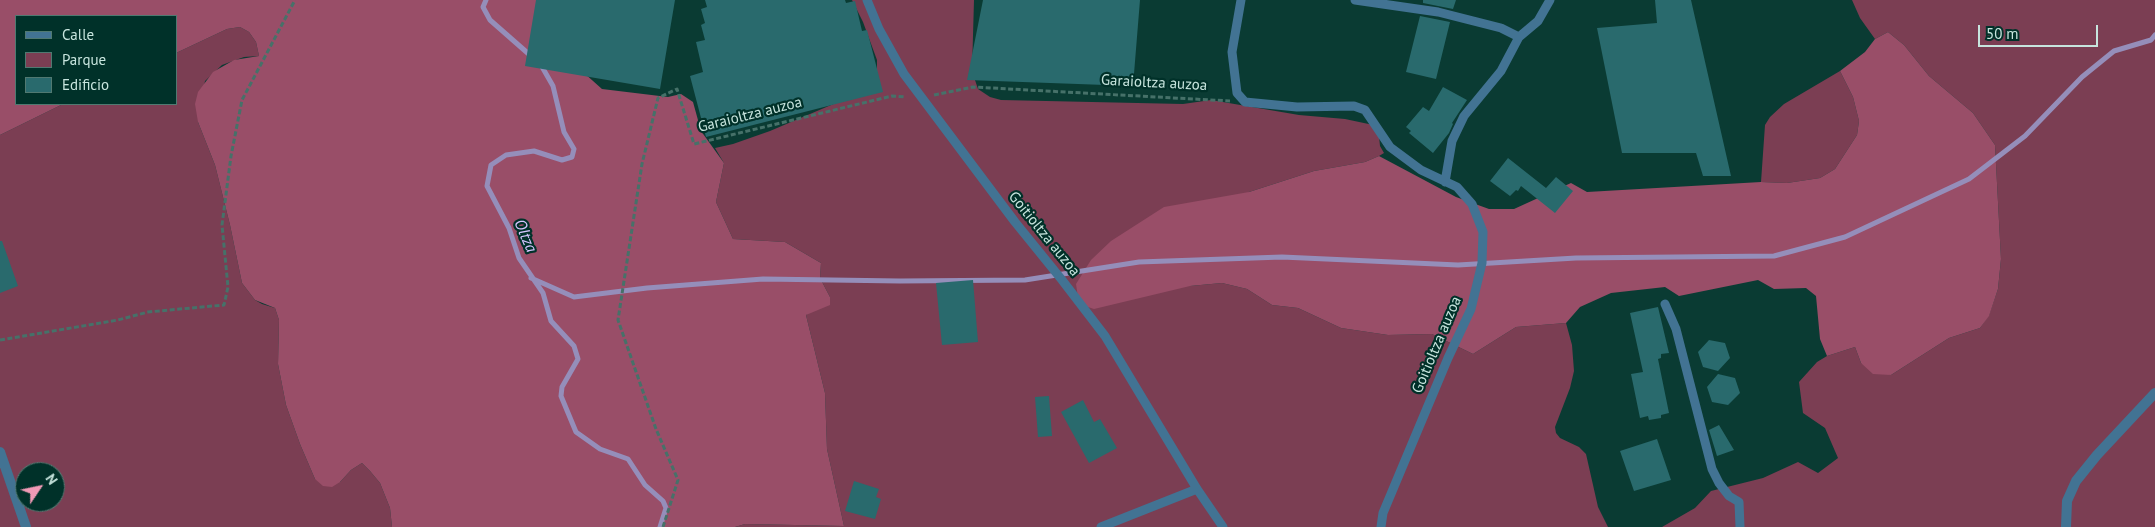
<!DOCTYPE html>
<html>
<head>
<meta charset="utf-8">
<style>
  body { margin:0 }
  #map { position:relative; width:2155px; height:527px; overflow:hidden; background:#0a3b33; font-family:"PT Sans",sans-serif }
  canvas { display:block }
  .legend { position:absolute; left:15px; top:15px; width:162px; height:90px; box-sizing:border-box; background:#003129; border:1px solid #507971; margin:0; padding:6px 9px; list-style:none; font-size:15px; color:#c7e5de }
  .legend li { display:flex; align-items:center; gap:10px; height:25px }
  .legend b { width:25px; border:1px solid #507971 }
  .north { position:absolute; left:15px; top:462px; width:50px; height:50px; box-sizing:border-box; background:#003129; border:1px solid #507971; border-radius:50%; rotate:56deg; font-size:14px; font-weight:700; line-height:20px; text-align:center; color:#c7e5de }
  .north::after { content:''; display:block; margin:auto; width:18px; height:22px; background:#f09ab6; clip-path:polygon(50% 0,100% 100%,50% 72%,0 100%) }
  .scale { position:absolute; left:1978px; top:25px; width:120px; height:22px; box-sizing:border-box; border:2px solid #c7e5de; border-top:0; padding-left:6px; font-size:15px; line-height:18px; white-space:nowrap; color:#c7e5de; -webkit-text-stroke:4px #003129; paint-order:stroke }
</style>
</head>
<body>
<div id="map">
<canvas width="2155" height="527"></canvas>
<ul class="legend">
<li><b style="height:6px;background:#427393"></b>Calle</li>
<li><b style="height:14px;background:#7b3e53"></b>Parque</li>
<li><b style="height:14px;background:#296a6d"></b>Edificio</li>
</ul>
<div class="north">N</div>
<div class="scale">50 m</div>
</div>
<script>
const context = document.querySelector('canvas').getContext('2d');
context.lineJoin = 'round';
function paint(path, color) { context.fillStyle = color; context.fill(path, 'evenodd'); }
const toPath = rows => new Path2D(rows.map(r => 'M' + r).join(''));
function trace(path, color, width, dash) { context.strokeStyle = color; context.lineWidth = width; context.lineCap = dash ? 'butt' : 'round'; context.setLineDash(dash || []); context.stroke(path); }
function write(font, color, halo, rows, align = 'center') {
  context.font = font + ' "PT Sans",sans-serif'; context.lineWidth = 4.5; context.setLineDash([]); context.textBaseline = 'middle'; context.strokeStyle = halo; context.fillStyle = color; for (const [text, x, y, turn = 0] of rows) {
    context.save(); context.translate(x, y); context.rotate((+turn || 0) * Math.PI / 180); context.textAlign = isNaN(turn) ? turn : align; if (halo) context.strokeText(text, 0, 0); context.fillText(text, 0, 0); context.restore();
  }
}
paint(toPath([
  [852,0,974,0,972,71,978,89,990,97,1001,100,1183,104,1211,100,1299,115,1345,119,1378,126,1380,146,1384,153,1379,156,1365,162,1314,171,1249,192,1190,286,1222,283,1247,289,1272,305,1298,308,1341,328,1388,335,1432,334,1473,354,1516,327,1566,323,1572,345,1574,371,1570,388,1555,427,1556,433,1560,438,1579,447,1586,454,1598,507,1608,527,735,527,745,524,844,526,827,449,825,393,806,315,830,297,820,278,821,263,785,242,733,239,716,202,724,163,715,148,733,144,770,131,857,94,877,78,877,60,863,22],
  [1852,0,2155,0,2155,527,1662,527,1695,508,1711,491,1763,478,1798,462,1818,473,1838,458,1825,428,1803,413,1799,382,1817,362,1827,356,1855,347,1861,363,1891,375,1949,338,1980,328,1989,315,1998,289,2001,259,1995,145,1973,113,1929,76,1904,45,1888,32,1875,39,1860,18],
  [240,27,249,32,256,42,259,56,244,57,222,65,205,81,198,122,215,165,230,225,242,283,255,300,262,304,275,308,279,320,278,364,286,405,300,444,315,479,340,482,351,470,362,463,370,471,380,483,390,508,392,527,0,527,0,135,63,104,176,104,176,53,227,29],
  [25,472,55,472,55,502,25,502],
  [1840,71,1853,97,1859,121,1857,135,1835,169,1820,178,1787,183,1761,182,1765,125,1770,117,1784,104]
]), '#7b3e53');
paint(toPath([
  [0,0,552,0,565,56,602,89,668,97,681,94,693,102,701,131,724,163,716,202,733,239,785,242,821,263,820,278,830,297,830,305,806,315,825,393,827,449,844,526,745,524,735,527,392,527,390,508,380,483,370,471,362,463,351,470,340,482,332,487,323,486,315,479,300,444,286,405,278,364,279,320,275,308,255,300,242,283,230,225,215,165,198,122,195,104,198,92,213,72,234,60,259,56,256,42,249,32,240,27,227,29,176,53,176,16,16,16,16,104,63,104,0,135],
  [1888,32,1904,45,1929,76,1973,113,1995,145,2001,259,1998,289,1989,316,1980,328,1949,338,1891,375,1873,374,1861,363,1855,347,1827,356,1820,339,1816,296,1806,288,1774,289,1758,280,1679,296,1665,287,1611,293,1580,307,1566,323,1516,327,1473,354,1432,334,1388,335,1341,328,1298,308,1272,305,1247,289,1222,283,1190,286,1094,309,1079,304,1076,284,1091,260,1111,241,1164,207,1249,192,1314,171,1365,162,1379,156,1456,197,1489,209,1514,209,1571,183,1587,192,1761,182,1787,183,1820,178,1835,169,1857,135,1859,121,1853,97,1840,71,1865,52,1875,39]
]), '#994e68');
trace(toPath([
  [486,0,483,7,490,20,531,56],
  [541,65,553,86,564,132,574,149,572,157,562,160,534,151,506,155,491,165,487,186,509,228,519,258,543,293,551,321,574,346,578,359,562,387,561,396,576,432,600,449,628,459,645,485,663,501,666,508,660,527],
  [531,278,574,297,647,288,763,279,900,281,1025,280,1139,262,1282,257,1458,265,1576,258,1774,256,1845,237,1969,179,2025,136,2082,77,2114,51,2151,40,2155,35]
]), '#958eba', 5);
paint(toPath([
  [536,0,675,0,660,89,525,66],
  [705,0,845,0,846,3,855,1,862,31,867,30,883,92,706,137,690,76,703,72,696,42,705,40,701,25,705,23,701,9,707,7],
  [983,0,1140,0,1133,86,967,80],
  [1423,0,1456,0,1453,9,1423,3],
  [1655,0,1691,0,1731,176,1703,176,1696,153,1622,153,1597,28,1657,23],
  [1420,16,1450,22,1436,79,1406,72],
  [1443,87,1467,100,1452,123,1453,124,1449,133,1433,153,1409,133,1411,131,1406,127,1423,107,1429,111],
  [1508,158,1546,188,1556,177,1573,191,1555,213,1521,186,1518,191,1516,190,1510,196,1490,181],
  [0,241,2,241,18,286,0,293],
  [973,280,978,342,942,345,936,283],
  [1658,307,1669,353,1661,354,1661,358,1658,359,1669,413,1661,415,1661,418,1649,420,1648,416,1640,418,1631,374,1643,372,1630,313],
  [1709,340,1725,343,1730,358,1718,371,1703,367,1698,352],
  [1718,374,1735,378,1740,393,1728,405,1712,402,1707,387],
  [1049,396,1052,436,1038,437,1035,397],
  [1083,400,1094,422,1100,419,1117,448,1089,463,1061,412],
  [1719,425,1734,450,1717,456,1709,430],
  [1657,439,1671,480,1634,491,1620,451],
  [854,481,879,489,876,497,881,499,875,519,845,511]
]), '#296a6d');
trace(toPath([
  [934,95,973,87,1230,101],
  [0,340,118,320,148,312,224,305,228,287,222,225,231,156,242,100,295,0],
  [663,527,678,480,656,429,618,320,642,164,658,98,677,89,694,144,892,96,906,97]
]), '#467169', 3, [5, 2.5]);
trace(toPath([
  [867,0,879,29,904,74,1015,222,1062,280,1105,336,1197,489,1223,527],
  [1241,0,1232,52,1237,93,1245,102,1297,107,1354,106,1365,110,1390,147,1421,170,1457,187,1472,204,1483,232,1482,263,1471,309,1448,358,1383,513,1381,527],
  [1355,0,1438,12,1501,28,1519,37,1501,71,1464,116,1452,141,1445,182],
  [1519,37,1538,21,1550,0],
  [1665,304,1676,329,1712,469,1719,483,1729,496,1739,502,1740,527],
  [1101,527,1197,489]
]), '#427393', 9);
trace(toPath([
  [0,452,26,527]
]), '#427393', 10);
trace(toPath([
  [2066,527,2067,501,2076,481,2097,455,2155,393]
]), '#427393', 10);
write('15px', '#c7e5de', '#003129', [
  ["Garaioltza auzoa",1154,83,3],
  ["Garaioltza auzoa",750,115,-14],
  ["Goitioltza auzoa",1044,234,51],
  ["Goitioltza auzoa",1437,345,-67]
]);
write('italic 16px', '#d7c5ff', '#003129', [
  ["Oltza",525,236,67]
]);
</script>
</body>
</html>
